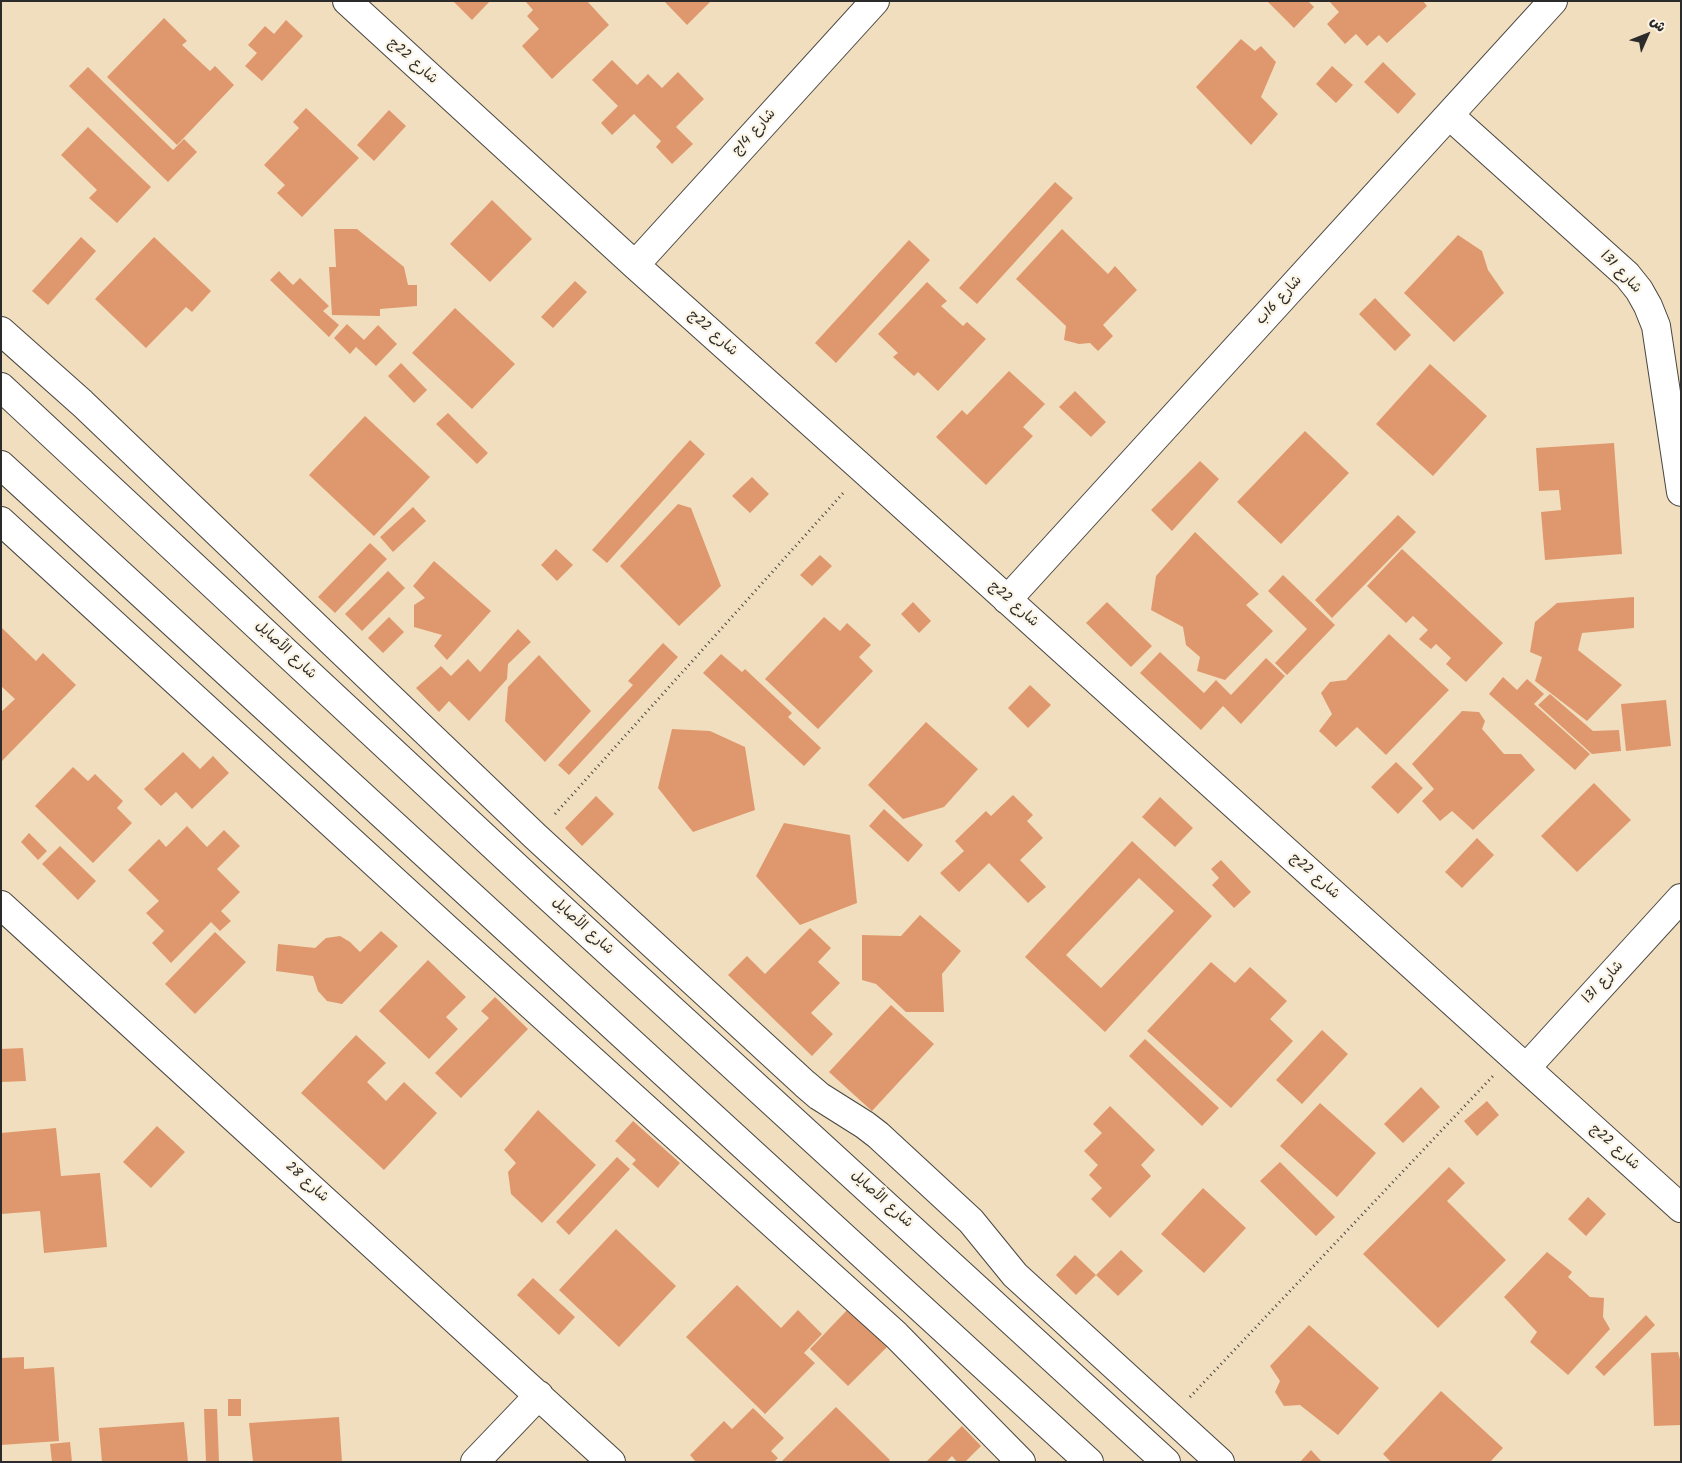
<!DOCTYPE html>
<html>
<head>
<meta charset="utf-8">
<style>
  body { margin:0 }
  #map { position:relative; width:1682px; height:1463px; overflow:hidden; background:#f1debe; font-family:Kalam,"Playpen Sans Arabic",sans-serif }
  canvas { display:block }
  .frame { position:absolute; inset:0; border:2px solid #2b2b2b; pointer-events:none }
  .north { position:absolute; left:1622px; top:10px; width:50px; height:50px; -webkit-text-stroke:4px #fcf5e5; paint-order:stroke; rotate:46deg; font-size:14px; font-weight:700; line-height:20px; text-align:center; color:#2b2b2b }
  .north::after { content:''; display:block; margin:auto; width:18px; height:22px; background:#2b2b2b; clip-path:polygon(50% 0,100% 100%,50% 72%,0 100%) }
</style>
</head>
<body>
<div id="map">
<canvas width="1682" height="1463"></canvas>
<div class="frame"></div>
<div class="north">ش</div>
</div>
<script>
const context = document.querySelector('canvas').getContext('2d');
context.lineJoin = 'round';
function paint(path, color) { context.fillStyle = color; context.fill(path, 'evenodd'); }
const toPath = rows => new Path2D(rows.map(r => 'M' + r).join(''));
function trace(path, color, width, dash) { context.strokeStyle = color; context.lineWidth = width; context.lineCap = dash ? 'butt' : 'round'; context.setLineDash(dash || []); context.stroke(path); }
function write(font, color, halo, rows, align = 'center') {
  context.font = font + ' Kalam,"Playpen Sans Arabic",sans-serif'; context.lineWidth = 4.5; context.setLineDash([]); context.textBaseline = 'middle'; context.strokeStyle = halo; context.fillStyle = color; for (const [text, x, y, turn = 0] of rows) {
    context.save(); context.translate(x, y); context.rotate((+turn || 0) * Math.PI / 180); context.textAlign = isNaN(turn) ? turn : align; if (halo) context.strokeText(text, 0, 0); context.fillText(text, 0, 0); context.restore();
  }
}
paint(toPath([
  [453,1,490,1,472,20],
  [525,1,587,1,609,25,552,79,522,46,539,29,527,16,533,10],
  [664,1,711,1,687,25],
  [1267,1,1308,1,1314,7,1294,28],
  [1329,1,1423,1,1427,6,1387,43,1379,35,1367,46,1356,34,1345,44,1327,24,1339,12],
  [164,18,187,41,182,45,210,71,215,66,234,85,177,145,107,77],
  [286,20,303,36,262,81,245,66,257,53,248,45,265,26,274,34],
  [1241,39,1255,51,1261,46,1276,62,1261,97,1278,114,1251,145,1196,87],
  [612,60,637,85,648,74,662,88,678,72,704,99,676,127,693,144,672,164,656,147,661,141,634,114,612,135,601,123,618,106,592,80],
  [1383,62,1416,94,1398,114,1364,82],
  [1332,66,1353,85,1336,103,1316,84],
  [88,67,173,150,184,139,197,152,168,182,69,86],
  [306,108,359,158,302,217,277,193,285,185,264,165,299,128,293,122],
  [389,110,406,126,374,161,357,145],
  [88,127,151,187,117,223,89,198,97,190,61,155],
  [1055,182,1073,198,977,304,959,288],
  [492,200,532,239,490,282,450,244],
  [334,229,357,229,404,267,408,285,417,285,417,306,380,309,380,316,332,315,329,267,336,267],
  [1062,229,1108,274,1115,266,1137,290,1103,325,1113,336,1098,351,1090,343,1079,344,1064,340,1066,326,1016,279],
  [1458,235,1482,251,1488,270,1504,293,1454,342,1404,293],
  [81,237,96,251,48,305,32,291],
  [154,237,211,291,192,312,186,307,146,348,95,299],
  [909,240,930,260,836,363,815,343],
  [279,271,293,285,300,278,329,306,323,311,339,325,329,337,270,280],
  [575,281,587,292,553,328,541,317],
  [927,282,947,301,941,306,963,326,967,322,986,339,938,391,918,372,914,376,893,357,898,353,878,334],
  [1375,298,1411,335,1395,351,1359,314],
  [455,308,515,364,472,409,412,353],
  [347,324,364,340,378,325,397,344,376,366,356,347,350,354,334,338],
  [401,363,427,390,414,403,388,376],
  [1430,364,1487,416,1433,476,1376,424],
  [1009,371,1045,404,1023,427,1033,436,986,485,936,437,962,410,967,415],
  [1075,391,1106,422,1091,437,1059,407],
  [448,413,488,453,477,464,436,424],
  [365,416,430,477,374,536,309,475],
  [1305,431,1349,473,1281,544,1237,502],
  [690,440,705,454,607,563,592,550],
  [1614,443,1622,554,1545,560,1541,512,1561,510,1559,490,1539,491,1536,448],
  [1200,461,1219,479,1172,531,1151,510],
  [752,477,769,494,750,513,732,496],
  [678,504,691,508,721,586,679,626,620,566],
  [413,507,426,521,393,552,380,537],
  [1398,515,1416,532,1332,618,1315,600],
  [1195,532,1259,594,1246,605,1273,631,1225,680,1197,671,1200,657,1186,645,1183,627,1151,610,1156,576],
  [370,543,387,559,335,613,318,597],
  [556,549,573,565,557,581,541,565],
  [1402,549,1503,643,1466,682,1446,664,1451,658,1436,644,1431,649,1419,639,1428,630,1413,616,1406,623,1367,586],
  [820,555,832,566,812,586,800,575],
  [434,561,491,611,447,660,434,646,442,635,414,627,414,605,425,598,413,586],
  [388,571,405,588,362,631,345,614],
  [1283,575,1335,625,1287,675,1275,663,1307,629,1268,591],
  [1634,597,1634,628,1582,633,1578,650,1622,685,1587,721,1535,681,1542,657,1530,652,1535,622,1557,603],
  [913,602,931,621,919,633,901,614],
  [1107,602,1152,646,1131,667,1086,623],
  [389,617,404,632,383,653,368,638],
  [824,617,840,631,847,623,871,645,859,657,873,671,818,729,765,679],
  [1,627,36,661,43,653,76,685,1,762,1,712,15,699,1,686],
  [518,629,531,642,508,664,507,679,469,721,449,701,439,712,416,688,441,666,451,676,468,659,480,672],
  [1389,634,1449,690,1386,755,1357,727,1336,747,1319,731,1332,714,1321,693,1330,682,1346,680],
  [663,643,678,657,569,775,558,765,633,685,628,681],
  [1160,652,1204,693,1216,680,1231,695,1266,658,1285,676,1241,724,1223,706,1201,730,1140,673],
  [721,654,742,672,745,669,792,713,788,717,821,748,804,766,703,673],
  [539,655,591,711,545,762,505,721,508,687],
  [1503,677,1517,690,1527,679,1544,694,1534,704,1590,754,1575,770,1489,694],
  [1030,685,1051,705,1028,728,1008,708],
  [1550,694,1593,731,1619,730,1621,751,1592,754,1538,705],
  [1666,700,1671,746,1626,751,1621,704],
  [1462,711,1479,712,1485,721,1482,729,1504,754,1521,754,1535,770,1473,830,1452,811,1440,821,1422,801,1434,789,1412,764],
  [926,722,978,769,944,807,903,819,868,785],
  [672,729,710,731,745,747,755,810,693,832,658,788],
  [183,752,200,769,213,756,229,773,192,809,176,792,161,806,144,789],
  [1396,762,1423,788,1398,814,1371,787],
  [73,767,88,781,95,774,123,801,117,808,132,823,93,863,35,806],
  [1594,783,1631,820,1577,872,1541,836],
  [1013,795,1033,815,1027,821,1043,838,1020,860,1046,887,1028,903,989,863,959,892,940,873,964,851,955,841,986,811,991,816],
  [596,796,614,814,582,846,565,828],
  [1160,797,1193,828,1175,847,1142,817],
  [884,809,923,845,908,862,869,826],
  [784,823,850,835,857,903,800,925,756,876],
  [187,826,207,847,224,830,240,846,217,869,240,892,221,911,231,921,220,931,211,922,171,963,152,943,164,931,146,913,159,901,128,870,159,839,166,847],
  [29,833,47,851,38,860,21,842],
  [1477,838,1494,855,1462,888,1445,872],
  [1132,841,1212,916,1105,1032,1025,957],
  [1139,878,1174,911,1101,988,1066,955],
  [60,846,96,881,78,900,42,864],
  [1221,860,1251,892,1234,908,1212,885,1219,878,1211,869],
  [920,915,961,951,942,974,944,1012,906,1012,876,984,862,980,862,935,901,936],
  [810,928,831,948,818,962,840,983,811,1013,833,1034,812,1056,728,975,747,956,765,974],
  [381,931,398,946,342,1004,327,1001,318,991,313,976,276,971,278,944,315,948,326,938,340,936,350,942,360,952],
  [215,932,246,962,195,1014,165,984],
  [428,960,466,997,446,1017,458,1029,429,1059,379,1011],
  [1211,962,1235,983,1250,967,1287,1001,1270,1019,1293,1041,1231,1108,1147,1031],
  [495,997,528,1029,461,1098,435,1073,489,1018,481,1011],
  [891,1005,934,1044,872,1111,829,1072],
  [1322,1030,1348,1054,1302,1104,1276,1080],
  [356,1035,386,1063,367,1082,386,1101,404,1082,437,1113,384,1170,301,1093],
  [1145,1039,1219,1108,1202,1126,1129,1056],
  [23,1048,26,1081,1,1082,1,1049],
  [1421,1087,1440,1107,1403,1143,1384,1124],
  [1487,1101,1499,1115,1477,1136,1464,1121],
  [1320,1103,1376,1153,1337,1197,1280,1146],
  [1110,1106,1155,1150,1141,1165,1151,1176,1110,1218,1091,1199,1102,1188,1089,1175,1098,1165,1084,1151,1102,1133,1093,1124],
  [538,1110,596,1165,542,1223,511,1194,508,1172,516,1163,504,1150],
  [633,1121,680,1163,658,1188,632,1164,636,1160,615,1141],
  [157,1126,185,1152,151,1188,123,1162],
  [56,1128,61,1176,100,1173,107,1247,44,1253,40,1211,1,1214,1,1133],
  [617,1157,630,1169,569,1235,556,1222],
  [1280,1162,1335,1217,1316,1236,1260,1181],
  [1449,1167,1465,1183,1447,1201,1506,1260,1438,1328,1363,1254],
  [1203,1188,1246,1228,1204,1273,1161,1234],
  [1588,1197,1606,1214,1586,1236,1568,1219],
  [616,1229,676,1286,619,1347,559,1290],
  [1121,1250,1143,1271,1118,1296,1096,1275],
  [1547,1252,1572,1272,1568,1277,1590,1297,1604,1298,1603,1317,1610,1329,1568,1375,1530,1342,1537,1332,1504,1297],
  [1075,1255,1096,1275,1076,1295,1056,1275],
  [533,1278,575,1317,559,1335,517,1295],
  [737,1285,781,1328,798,1310,822,1334,804,1353,815,1363,765,1414,686,1337],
  [849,1308,888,1346,848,1386,810,1349],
  [1646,1315,1655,1325,1604,1376,1595,1367],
  [1309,1325,1379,1388,1338,1435,1300,1405,1284,1406,1275,1392,1280,1381,1270,1366],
  [1678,1352,1681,1363,1681,1425,1654,1426,1651,1353],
  [24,1357,24,1369,54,1367,59,1441,1,1445,1,1358],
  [1441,1391,1503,1448,1490,1462,1391,1462,1383,1454],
  [228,1399,241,1399,241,1416,228,1416],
  [836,1407,890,1460,888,1462,782,1461],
  [753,1408,784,1438,771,1451,778,1458,774,1462,696,1462,690,1455,724,1421,732,1429],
  [204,1409,217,1409,219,1462,206,1462],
  [339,1417,342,1462,253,1462,249,1423],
  [184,1422,188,1462,102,1462,99,1428],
  [962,1426,981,1446,965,1462,957,1462,952,1456,946,1462,926,1462],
  [70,1442,72,1462,52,1462,50,1444],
  [1311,1450,1322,1462,1300,1462]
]), '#df986d');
const minor = toPath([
  [347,1,635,265,864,470,1681,1208],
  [1449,115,1627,275,1639,290,1648,306,1656,326,1681,492],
  [635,265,875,1],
  [1,331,82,403,535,836,805,1084,819,1096,865,1125,878,1135,971,1221,1015,1275,1220,1462],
  [1,387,539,888,1166,1462],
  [1,465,1089,1462],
  [1,521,447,929,896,1335,1021,1462],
  [1007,600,1553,1],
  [1,905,611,1462],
  [1526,1068,1681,898],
  [475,1462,539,1395]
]);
trace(minor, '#494641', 30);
trace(toPath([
  [555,814,845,491],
  [1190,1397,1493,1076]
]), '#494641', 3, [1, 4]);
trace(minor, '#fff', 28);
write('14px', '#2b2b2b', '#fcf5e5', [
  ["شارع 22ج",412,62,42],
  ["شارع 14ج",755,133,-48],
  ["شارع 31ا",1620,273,46],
  ["شارع 16ب",1280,301,-48],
  ["شارع 22ج",712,334,42],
  ["شارع 22ج",1013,605,42],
  ["شارع الأصايل",285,651,43],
  ["شارع 22ج",1314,877,42],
  ["شارع الأصايل",582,927,42],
  ["شارع 31ا",1604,983,-47],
  ["شارع 22ج",1614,1148,42],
  ["شارع 28",306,1183,42],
  ["شارع الأصايل",881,1200,42]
]);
</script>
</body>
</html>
